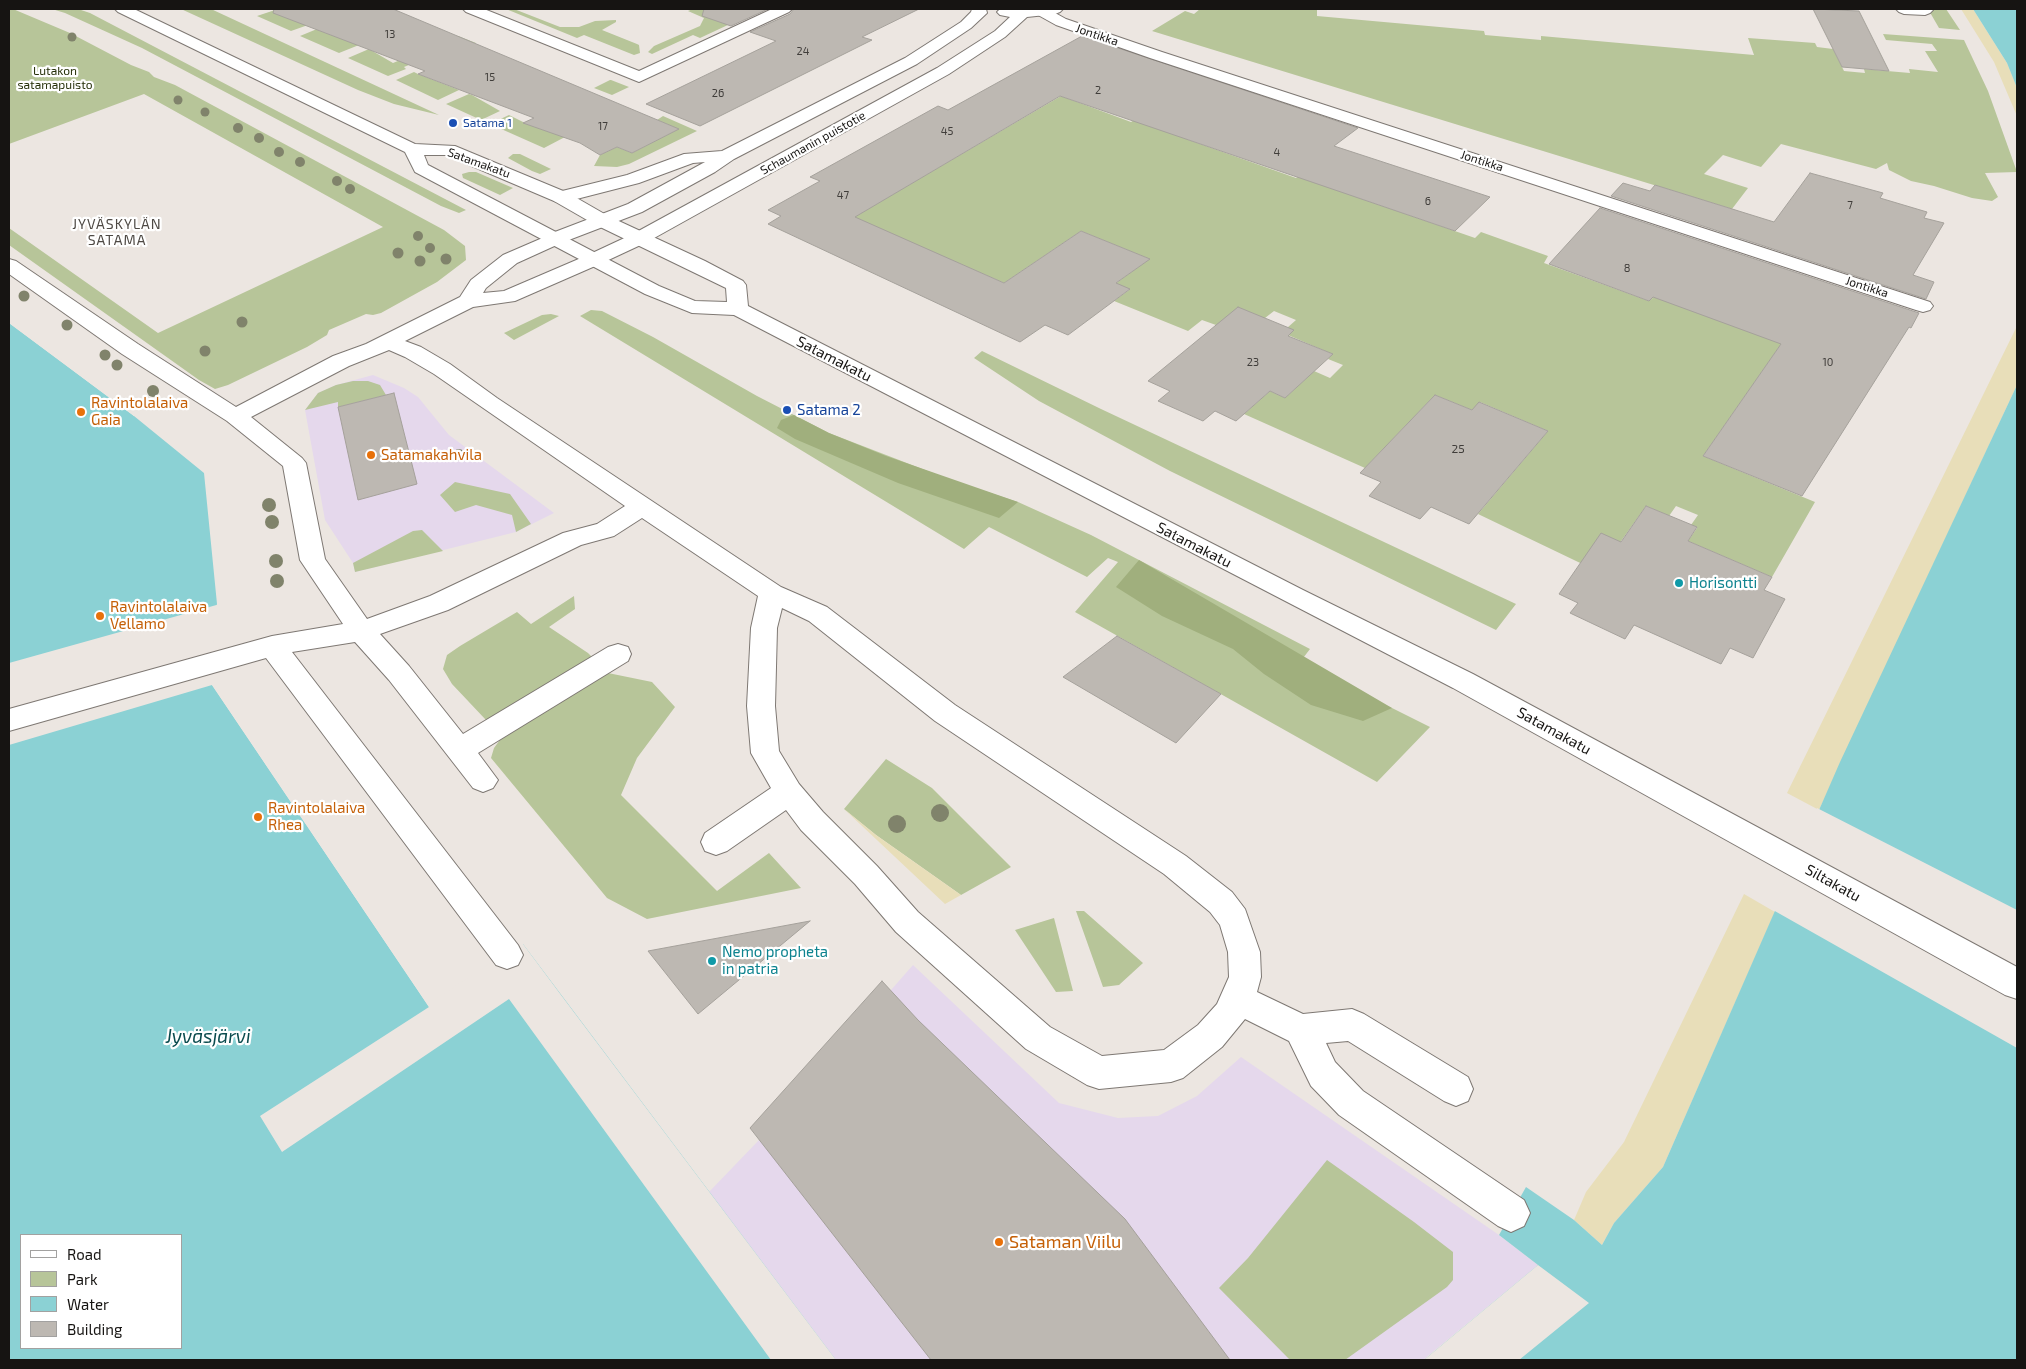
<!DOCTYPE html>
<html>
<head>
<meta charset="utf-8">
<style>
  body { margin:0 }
  #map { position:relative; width:2026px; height:1369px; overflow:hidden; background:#ece6e1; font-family:"Exo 2",sans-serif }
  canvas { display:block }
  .frame { position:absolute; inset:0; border:10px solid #161412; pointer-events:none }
  .legend { position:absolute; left:20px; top:1234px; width:162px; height:115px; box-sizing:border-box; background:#fff; border:1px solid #a2a1a0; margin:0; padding:6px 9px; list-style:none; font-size:15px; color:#161412 }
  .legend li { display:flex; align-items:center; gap:10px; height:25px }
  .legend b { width:25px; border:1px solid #a2a1a0 }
</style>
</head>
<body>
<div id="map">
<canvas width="2026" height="1369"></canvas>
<div class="frame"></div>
<ul class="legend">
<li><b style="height:6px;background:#fff"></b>Road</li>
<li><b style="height:14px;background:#b7c599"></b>Park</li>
<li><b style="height:14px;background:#8bd1d4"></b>Water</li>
<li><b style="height:14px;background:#bdb8b2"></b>Building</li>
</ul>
</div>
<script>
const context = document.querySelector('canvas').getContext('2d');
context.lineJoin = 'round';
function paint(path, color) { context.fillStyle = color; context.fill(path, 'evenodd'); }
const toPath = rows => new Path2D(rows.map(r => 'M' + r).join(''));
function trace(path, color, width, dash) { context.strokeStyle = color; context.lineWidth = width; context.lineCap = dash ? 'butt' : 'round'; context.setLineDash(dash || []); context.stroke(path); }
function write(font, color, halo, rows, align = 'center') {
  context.font = font + ' "Exo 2",sans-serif'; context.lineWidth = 4.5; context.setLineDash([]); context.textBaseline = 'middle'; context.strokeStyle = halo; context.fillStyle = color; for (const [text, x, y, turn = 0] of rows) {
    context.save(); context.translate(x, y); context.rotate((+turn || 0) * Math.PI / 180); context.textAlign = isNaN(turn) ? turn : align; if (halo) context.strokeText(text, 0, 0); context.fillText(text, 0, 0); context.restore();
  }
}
paint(toPath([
  [373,375,404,388,418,397,449,435,554,513,516,532,355,572,353,563,325,520,305,410,318,393,336,385],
  [913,965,1059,1103,1118,1118,1158,1116,1197,1096,1241,1057,1499,1235,1538,1265,1423,1360,836,1360,709,1192,759,1140]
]), '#e5d8ec');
paint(toPath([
  [9,9,13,9,70,33,131,65,149,72,154,77,175,85,444,230,465,246,466,260,437,282,381,313,373,315,366,314,329,330,327,335,307,347,228,385,215,389,199,380,9,245,9,228,158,333,383,227,144,94,9,144],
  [52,9,78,9,90,13,466,210,459,213,441,206,142,48,65,13],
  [181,9,211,9,439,115,394,104,358,90],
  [278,9,301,22,308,25,291,31,257,16],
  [506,9,514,9,560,27,579,27,595,21,616,20,616,22,602,30,637,44,639,45,640,53,634,55,584,35,577,38],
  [693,9,733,9,745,17,700,38,693,35,652,54,648,52,654,46,700,26,704,18,688,11],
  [1200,9,1317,9,1317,16,1484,31,1485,35,1541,40,1541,36,1754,55,1748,38,1815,43,1817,47,1833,49,1844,71,1865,73,1864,69,1910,73,1909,69,1938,72,1925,51,1937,51,1932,44,1886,40,1883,34,1964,40,1988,91,2017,172,1985,173,1998,197,1992,201,1972,198,1934,186,1911,181,1889,170,1887,163,1876,169,1781,144,1761,167,1723,155,1704,174,1748,188,1732,209,1152,31,1185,11,1194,14],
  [1928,9,1946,9,1960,30,1939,28],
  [317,29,359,45,339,53,300,36],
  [458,36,476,43,462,49,454,46,404,67,406,69,388,76,348,58,369,49,393,63],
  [414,72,418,74,459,90,438,100,396,80],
  [610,80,611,80,629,87,612,95,594,88],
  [469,94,472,95,500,111,481,120,446,104],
  [1061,96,1131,122,1141,115,1189,140,1296,178,1304,172,1351,195,1475,238,1481,232,1548,256,1544,263,1649,301,1655,296,1782,343,1703,456,1815,502,1772,577,1688,541,1697,528,1691,525,1698,515,1676,506,1669,516,1646,506,1599,572,1478,514,1548,431,1480,402,1472,410,1435,395,1365,468,1244,414,1270,391,1285,398,1314,371,1330,378,1343,365,1328,359,1332,354,1288,335,1287,328,1296,320,1274,311,1265,318,1216,325,1202,320,1188,331,1114,301,1129,290,1115,284,1149,259,1081,231,1004,283,852,218],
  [509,115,525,123,565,137,544,148,490,124],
  [663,116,697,131,629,164,617,167,594,166,600,155,617,147,632,153,678,129,657,120],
  [513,154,520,154,551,169,540,174,532,171,508,158],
  [469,172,476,172,513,188,500,195,463,178,462,174],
  [591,310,602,311,653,337,757,396,829,433,951,480,1018,502,1091,535,1310,649,1297,666,1392,708,1430,727,1377,782,1075,612,1118,562,1108,558,1087,577,989,527,964,549,580,316],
  [551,314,559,316,514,340,504,333,542,315],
  [982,351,1101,409,1516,604,1496,630,1170,471,1039,401,974,358],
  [353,381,368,381,380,385,386,395,338,407,338,402,305,410,318,393,336,385],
  [455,482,510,494,531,524,516,532,512,515,476,505,455,512,440,495],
  [422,530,443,551,355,572,353,563,413,531],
  [574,596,575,609,549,627,588,653,608,673,652,682,675,707,637,758,621,795,717,891,769,853,801,888,647,919,607,898,491,758,494,748,502,737,452,684,443,669,447,655,460,646,517,612,531,624],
  [886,759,932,788,1011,867,961,895,876,835,844,809],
  [1076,911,1084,911,1143,963,1119,985,1103,987],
  [1054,918,1073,991,1056,992,1015,930],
  [1327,1160,1414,1222,1453,1252,1453,1280,1447,1287,1345,1360,1290,1360,1219,1288,1248,1258]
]), '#b7c599');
paint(toPath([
  [794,415,829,433,886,456,1018,502,999,518,898,483,795,439,777,428,781,420],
  [1139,560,1392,708,1363,721,1311,705,1264,674,1233,649,1162,616,1116,587]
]), '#a0af7d');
paint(toPath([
  [1961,9,1973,9,2007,63,2017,88,2017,116,1994,62],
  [2017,326,2017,385,1819,810,1787,793],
  [844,809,876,835,961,895,945,904],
  [1744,894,1775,912,1663,1167,1614,1223,1602,1245,1574,1220,1586,1192,1624,1142]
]), '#e8deb9');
paint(toPath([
  [1973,9,2017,9,2017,88,2007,63],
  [9,323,134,416,204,473,217,604,211,637,212,685,429,1007,523,944,836,1360,9,1360],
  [21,1235,181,1235,181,1348,21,1348],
  [2017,385,2017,1360,1424,1360,1538,1265,1499,1235,1526,1187,1574,1220,1602,1245,1614,1223,1663,1167,1840,762]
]), '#8bd1d4');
paint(toPath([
  [9,320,10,321,137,415,134,416,9,323],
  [220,604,213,637,215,684,430,1003,522,942,525,942,523,944,561,995,836,1360,771,1360,509,999,282,1152,260,1116,429,1007,212,685,9,745,9,663],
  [1817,808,2017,910,2017,1048,1773,910],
  [1538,1265,1589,1303,1519,1360,1424,1360]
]), '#ece6e1');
const building = toPath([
  [274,9,393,9,679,129,632,153,617,147,600,155,580,143,523,123,534,118,418,74,425,71,273,13,274,9],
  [704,9,768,9,731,26,702,16,704,9],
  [794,9,919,9,862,37,872,40,700,126,646,104,776,41,750,32,790,14,794,9],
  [1813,9,1859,11,1889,71,1842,67,1813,9],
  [1082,36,1358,128,1334,146,1490,197,1455,231,1060,96,855,217,1004,283,1081,231,1150,259,1116,283,1130,289,1068,335,1045,325,1020,342,768,224,781,216,768,210,820,181,810,177,938,106,948,110,1082,36],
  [1810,173,1883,193,1880,198,1927,212,1924,218,1944,223,1913,275,1934,282,1926,299,1611,196,1623,183,1650,191,1655,185,1774,222,1810,173],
  [1600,208,1919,313,1911,328,1909,327,1802,496,1703,456,1781,344,1653,297,1649,301,1549,264,1600,208],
  [1238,307,1294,330,1288,336,1333,354,1285,398,1270,391,1236,421,1215,411,1203,421,1158,401,1170,391,1148,381,1238,307],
  [394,393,417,484,358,500,338,407,394,393],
  [1435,395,1472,410,1479,402,1548,431,1469,524,1431,507,1420,519,1369,496,1381,482,1360,473,1435,395],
  [1646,506,1697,527,1688,541,1772,577,1764,590,1785,599,1753,658,1730,648,1721,664,1634,625,1625,639,1570,613,1578,603,1559,594,1601,533,1621,542,1646,506],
  [1117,636,1221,694,1176,743,1063,677,1117,636],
  [810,921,698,1014,648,951,810,921],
  [882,981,918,1020,1125,1219,1230,1360,931,1360,750,1128,882,981]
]);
paint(building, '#bdb8b2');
trace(building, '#a5a19b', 1);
const service = toPath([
  [463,9,484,9,639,71,772,9,792,9,789,12,639,82,466,12,463,9],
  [1896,9,1932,9,1933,10,1930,13,1925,15,1904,14,1899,12,1896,9],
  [554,233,561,235,564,239,561,243,517,263,486,288,483,293,504,291,588,255,595,253,602,255,605,259,602,263,515,301,473,307,405,341,421,347,450,364,497,398,781,587,827,607,955,705,1186,856,1232,892,1245,909,1260,952,1261,977,1257,992,1303,1014,1352,1009,1364,1014,1468,1077,1473,1089,1468,1101,1456,1106,1444,1101,1348,1041,1326,1043,1335,1062,1363,1091,1524,1200,1530,1213,1524,1226,1511,1232,1498,1226,1339,1115,1311,1086,1289,1041,1245,1019,1222,1047,1183,1078,1171,1082,1099,1089,1087,1085,1026,1049,896,932,855,884,801,830,786,810,727,851,716,855,705,851,701,842,705,833,771,788,751,753,747,706,751,628,758,596,642,518,614,536,581,545,448,610,380,634,409,666,463,734,608,647,618,644,628,647,631,654,628,661,478,753,498,780,493,788,483,792,473,788,389,680,355,642,292,652,518,945,523,955,518,965,507,969,496,965,266,658,9,731,9,709,272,636,343,624,300,560,283,466,227,421,122,354,9,274,9,259,16,261,138,344,236,407,333,356,366,344,460,297,471,280,503,255,554,233],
  [389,350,405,357,434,374,625,506,597,524,563,533,430,596,367,619,325,559,306,463,302,458,251,417,349,366,389,350],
  [782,608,809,621,935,721,1164,874,1210,912,1220,925,1228,952,1229,977,1217,1004,1198,1025,1164,1050,1102,1056,1050,1027,918,912,877,866,823,812,799,784,779,751,775,706,777,628,782,608]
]);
const minor = toPath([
  [1038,9,1048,9,1066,19,1162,52,1930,302,1933,306,1930,310,1923,312,1916,310,1150,58,1056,25,1038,15,1035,12,1038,9]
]);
const tertiary = toPath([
  [972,9,986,9,987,13,971,28,917,64,734,159,715,172,642,212,561,243,554,245,547,243,544,239,547,235,628,204,705,162,693,163,639,183,561,203,554,201,552,197,554,193,627,175,684,154,722,151,905,58,961,22,971,12,972,9],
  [1000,9,1063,9,1060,12,1055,14,1027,17,1005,37,949,74,647,242,602,263,595,265,588,263,585,259,588,255,633,234,937,68,995,31,1010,17,1000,15,997,12,1000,9]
]);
const secondary = toPath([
  [115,9,134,9,415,144,455,146,568,193,608,216,705,261,743,281,746,285,748,306,1303,590,1473,674,2017,967,2017,999,2005,995,1453,688,734,315,692,313,645,294,415,172,405,152,118,12,115,9],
  [424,155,446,155,554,201,594,224,726,288,727,302,695,301,659,286,428,165,424,155]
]);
trace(service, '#7e7873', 2);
trace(minor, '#7e7873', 2);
trace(tertiary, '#7e7873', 2);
trace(secondary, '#7e7873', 2);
paint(service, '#fff');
paint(minor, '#fff');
paint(tertiary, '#fff');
paint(secondary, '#fff');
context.fillStyle = '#80836b';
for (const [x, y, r] of [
  [72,37,4.5],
  [178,100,4.5],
  [205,112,4.5],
  [238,128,5],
  [259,138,5],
  [279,152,5],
  [300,162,5],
  [337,181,5],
  [350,189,5],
  [418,236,5],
  [430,248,5],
  [398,253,5.5],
  [446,259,5.5],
  [420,261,5.5],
  [24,296,5.5],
  [242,322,5.5],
  [67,325,5.5],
  [205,351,5.5],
  [105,355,5.5],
  [117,365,5.5],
  [153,391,6],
  [459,455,6],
  [269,505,7],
  [272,522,7],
  [276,561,7],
  [277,581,7],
  [940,813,9],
  [897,824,9]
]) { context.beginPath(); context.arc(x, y, r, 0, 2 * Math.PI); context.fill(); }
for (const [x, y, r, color] of [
  [453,123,5,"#1a4fb4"],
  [787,410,5,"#1a4fb4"],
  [81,412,5,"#e8710a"],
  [371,455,5,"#e8710a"],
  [1679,583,5,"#0f9aa8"],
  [100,616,5,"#e8710a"],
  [258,817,5,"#e8710a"],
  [712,961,5,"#0f9aa8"],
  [999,1242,5,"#e8710a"]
]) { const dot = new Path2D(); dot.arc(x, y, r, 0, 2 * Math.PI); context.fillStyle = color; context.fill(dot); trace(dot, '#fff', 2); }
write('11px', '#403d3a', null, [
  ["13",390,34],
  ["24",803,51],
  ["15",490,77],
  ["2",1098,90],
  ["26",718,93],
  ["17",603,126],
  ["45",947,131],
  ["4",1277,152],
  ["47",843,195],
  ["6",1428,201],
  ["7",1850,205],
  ["8",1627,268],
  ["23",1253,362],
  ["10",1828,362]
]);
write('12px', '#161412', '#fff', [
  ["Jontikka",1097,35,19],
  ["Schaumanin puistotie",813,143,-29],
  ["Jontikka",1482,161,18],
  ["Satamakatu",479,163,20],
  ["Jontikka",1867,287,18]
]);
write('12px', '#28320b', '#fff', [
  ["Lutakon",55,71],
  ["satamapuisto",55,85]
]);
write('12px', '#164399', '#fff', [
  ["Satama 1",463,123]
], 'left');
write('12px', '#403d3a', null, [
  ["25",1458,449]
]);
context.letterSpacing = '1px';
write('14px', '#4e4944', '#fff', [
  ["JYVÄSKYLÄN",117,224],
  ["SATAMA",117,240]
]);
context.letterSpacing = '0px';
write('15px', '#161412', '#fff', [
  ["Satamakatu",834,359,27],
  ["Satamakatu",1194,545,27],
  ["Satamakatu",1554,731,29],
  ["Siltakatu",1833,883,29]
]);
write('15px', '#c56008', '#fff', [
  ["Ravintolalaiva",91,403],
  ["Gaia",91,420],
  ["Satamakahvila",381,455],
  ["Ravintolalaiva",110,607],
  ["Vellamo",110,624],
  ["Ravintolalaiva",268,808],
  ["Rhea",268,825]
], 'left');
write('15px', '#164399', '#fff', [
  ["Satama 2",797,410]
], 'left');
write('15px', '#0d838f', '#fff', [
  ["Horisontti",1689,583],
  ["Nemo propheta",722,952],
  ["in patria",722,969]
], 'left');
write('18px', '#c56008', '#fff', [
  ["Sataman Viilu",1009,1242]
], 'left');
write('italic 19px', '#0a4b4e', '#fff', [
  ["Jyväsjärvi",208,1037]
]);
</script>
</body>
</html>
